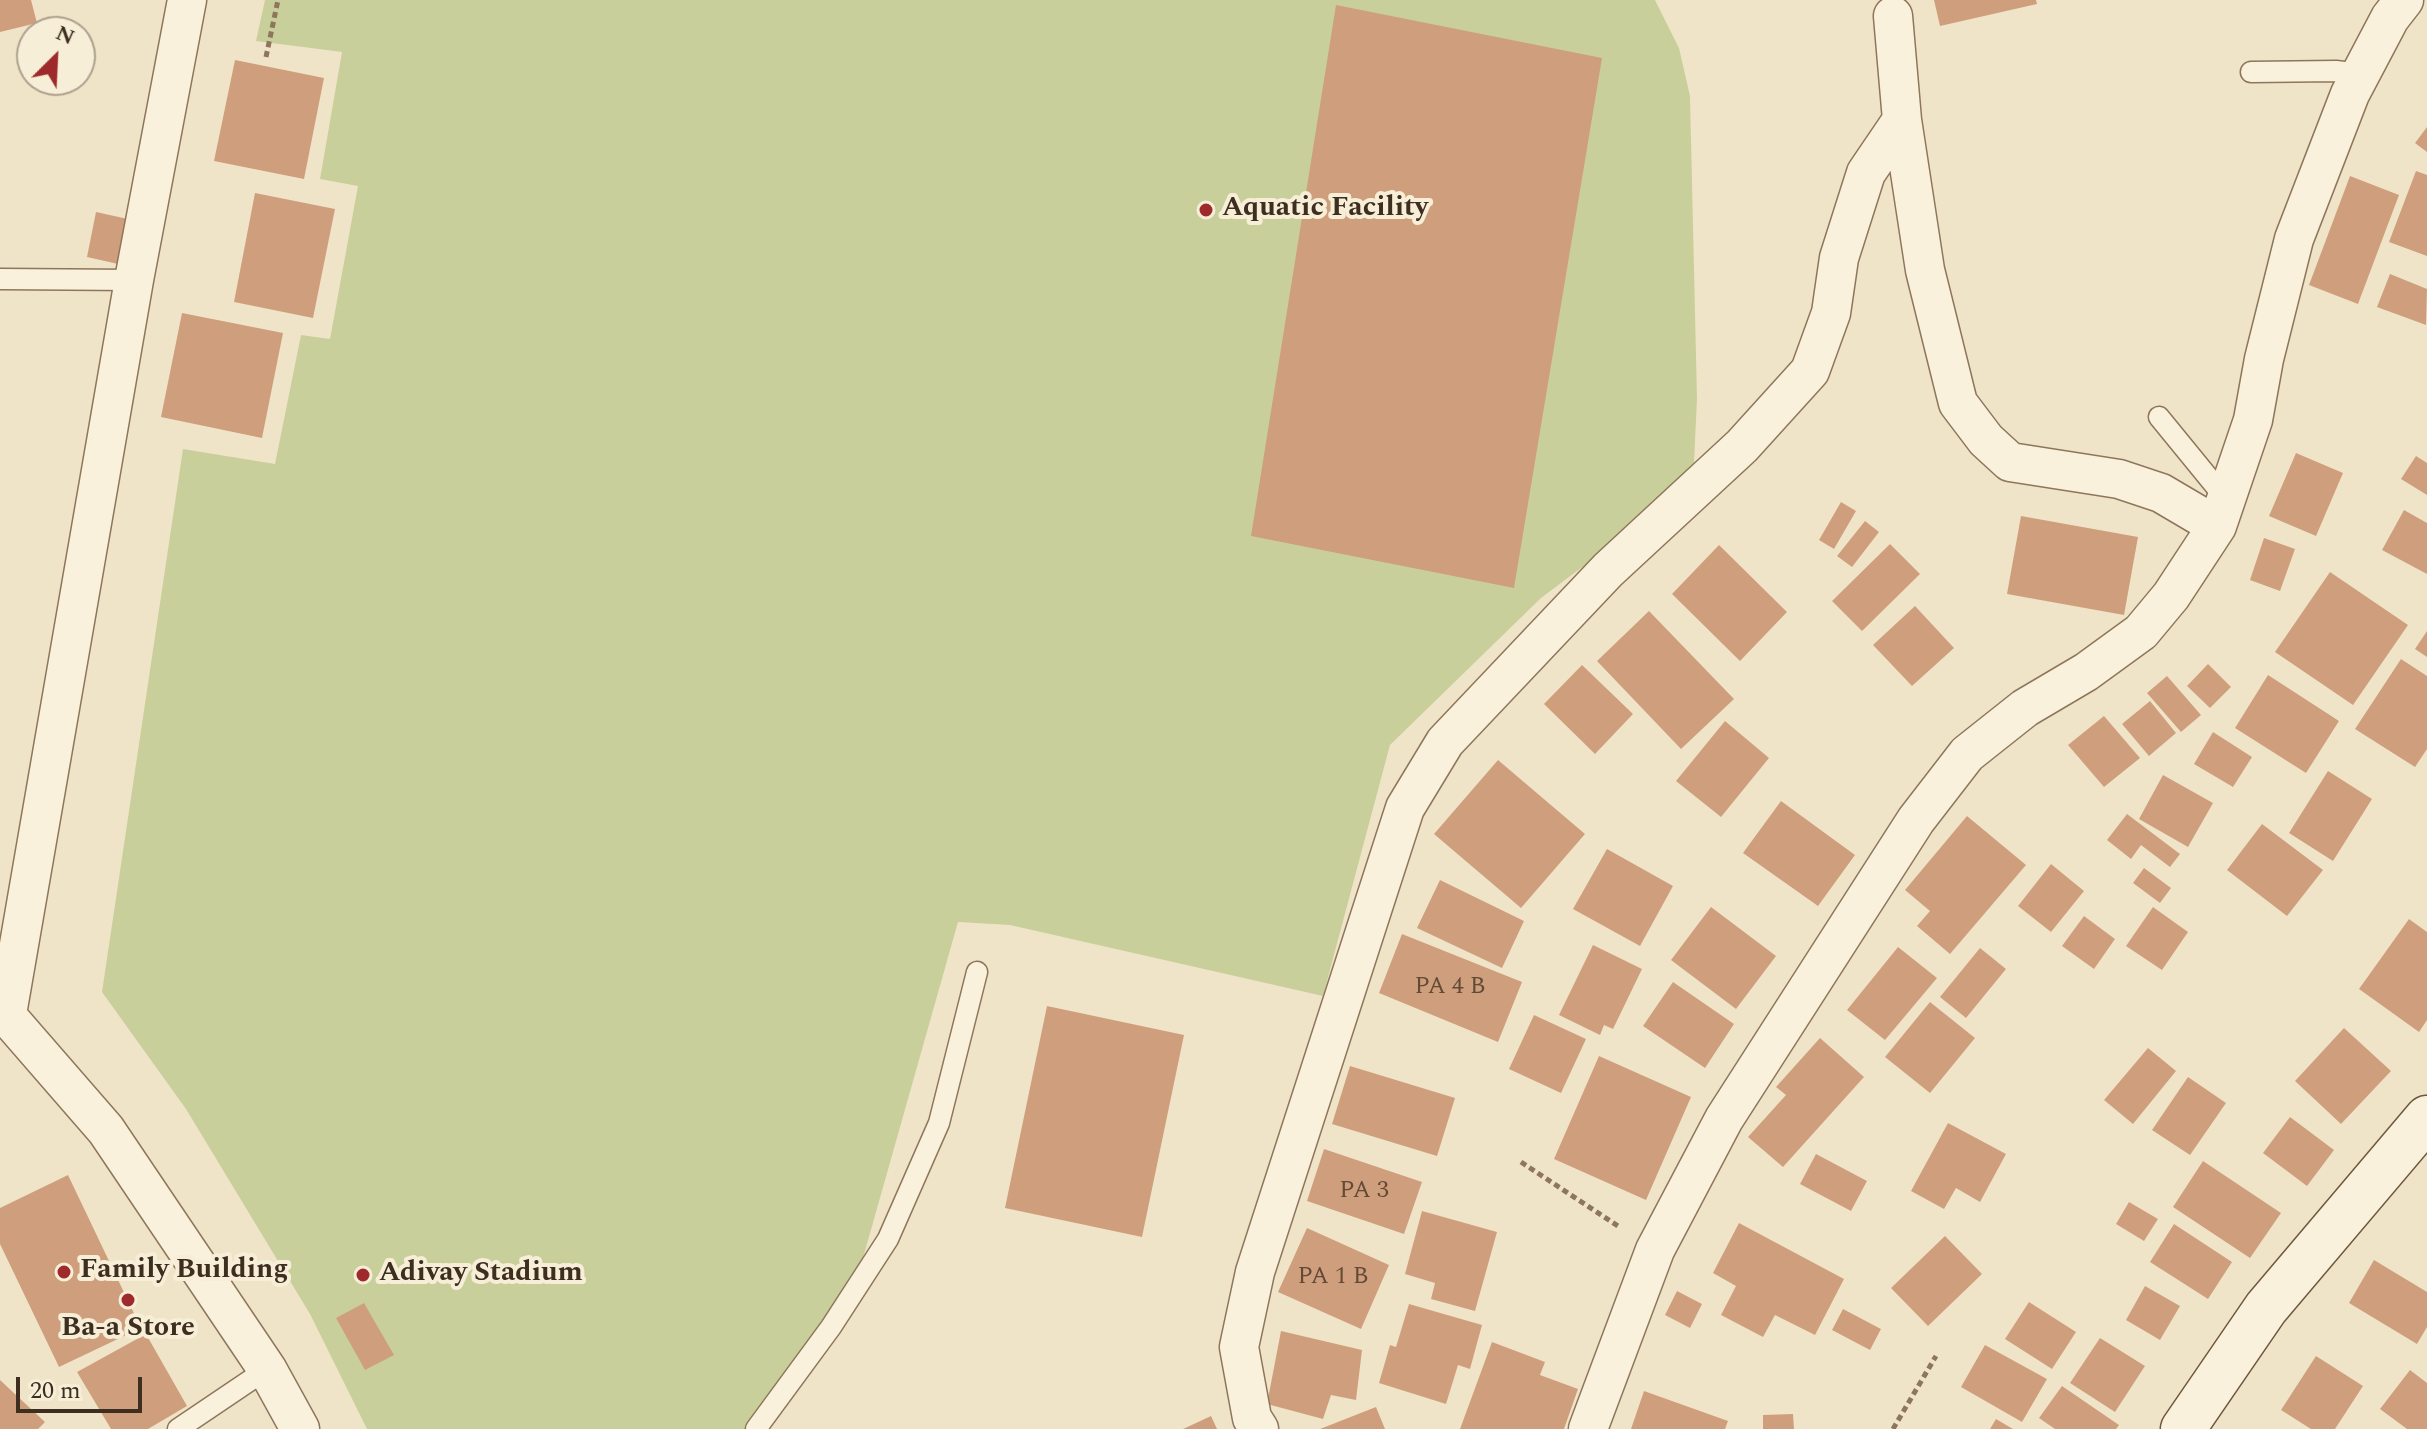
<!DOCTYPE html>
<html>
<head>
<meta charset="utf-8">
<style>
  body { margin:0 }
  #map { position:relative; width:2427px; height:1429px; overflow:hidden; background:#f0e4c8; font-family:Spectral,serif }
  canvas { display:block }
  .north { position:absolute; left:16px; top:16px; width:80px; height:80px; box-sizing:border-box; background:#f7eed8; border:2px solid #ada18e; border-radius:50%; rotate:24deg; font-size:22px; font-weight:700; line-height:32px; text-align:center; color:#3d2e20 }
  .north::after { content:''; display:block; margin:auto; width:28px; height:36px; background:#9e2a2b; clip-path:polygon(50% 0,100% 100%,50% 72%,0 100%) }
  .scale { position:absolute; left:16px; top:1377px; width:126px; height:36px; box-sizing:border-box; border:4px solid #3d2e20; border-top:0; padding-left:10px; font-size:24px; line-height:28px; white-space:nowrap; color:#3d2e20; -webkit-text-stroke:6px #f7eed8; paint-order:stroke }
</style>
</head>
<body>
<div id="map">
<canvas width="2427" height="1429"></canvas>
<div class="north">N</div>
<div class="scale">20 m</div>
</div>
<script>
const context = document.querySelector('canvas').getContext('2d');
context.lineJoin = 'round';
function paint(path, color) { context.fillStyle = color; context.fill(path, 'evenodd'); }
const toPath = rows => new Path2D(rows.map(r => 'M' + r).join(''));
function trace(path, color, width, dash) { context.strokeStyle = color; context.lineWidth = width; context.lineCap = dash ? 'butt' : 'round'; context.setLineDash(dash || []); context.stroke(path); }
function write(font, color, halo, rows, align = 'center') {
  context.font = font + ' Spectral,serif'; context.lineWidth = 8; context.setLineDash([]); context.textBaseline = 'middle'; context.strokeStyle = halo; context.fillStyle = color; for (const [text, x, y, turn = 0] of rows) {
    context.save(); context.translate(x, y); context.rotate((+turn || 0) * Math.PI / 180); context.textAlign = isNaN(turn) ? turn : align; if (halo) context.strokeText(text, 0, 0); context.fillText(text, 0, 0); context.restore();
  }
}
paint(toPath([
  [265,0,1655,0,1679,48,1690,96,1697,399,1693,484,1541,598,1390,745,1323,996,1010,925,958,922,865,1251,850,1297,758,1429,367,1429,310,1314,186,1109,102,992,183,449,275,464,301,335,330,339,358,186,320,179,342,52,256,41]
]), '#c9cf9b');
paint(toPath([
  [0,0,31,0,37,23,0,32],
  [1934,0,2036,0,2037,4,1940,26],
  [1336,5,1602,58,1514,588,1251,536],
  [235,60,324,78,304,179,214,161],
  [2427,127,2427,152,2415,143],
  [2416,171,2427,175,2427,256,2389,242],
  [2350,176,2399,195,2358,304,2309,285],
  [255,193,335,209,313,318,234,302],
  [96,212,137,221,127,266,87,257],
  [2390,274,2427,289,2426,325,2377,307],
  [182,313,283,333,262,438,161,417],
  [2296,453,2343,473,2316,536,2269,516],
  [2416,456,2427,463,2427,495,2401,479],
  [1841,502,1856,511,1834,549,1819,540],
  [2404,510,2427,523,2427,574,2382,550],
  [2021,516,2138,537,2124,615,2007,594],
  [1865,521,1879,532,1852,567,1837,556],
  [2264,538,2295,549,2280,591,2250,580],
  [1890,544,1920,574,1862,631,1832,601],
  [1719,545,1787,612,1740,661,1672,594],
  [2330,572,2408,625,2353,705,2275,652],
  [1915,606,1954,648,1912,686,1873,645],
  [1649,611,1734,699,1681,749,1597,661],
  [2427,631,2427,657,2415,649],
  [2401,659,2427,676,2427,749,2415,767,2355,729],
  [2208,664,2231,687,2210,708,2187,686],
  [1582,665,1633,714,1595,754,1544,704],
  [2268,675,2339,721,2306,773,2235,728],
  [2167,676,2201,715,2181,732,2147,693],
  [2150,701,2176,733,2149,756,2122,724],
  [2104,716,2140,758,2104,787,2068,745],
  [1725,721,1769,758,1721,817,1676,781],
  [2213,732,2252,757,2233,787,2194,764],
  [1498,760,1585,834,1521,908,1434,834],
  [2328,771,2372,799,2333,861,2289,833],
  [2163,775,2213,803,2188,847,2139,819],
  [1781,801,1855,855,1818,906,1743,853],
  [2127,814,2180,854,2170,867,2141,845,2131,859,2107,840],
  [1967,816,2026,865,1950,954,1917,926,1930,911,1905,890],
  [2262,824,2323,870,2287,916,2227,870],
  [1607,849,1673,886,1640,946,1573,909],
  [2051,864,2084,891,2051,932,2018,906],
  [2144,868,2171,888,2160,903,2133,883],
  [1440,880,1524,921,1502,968,1417,928],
  [1711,907,1776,956,1736,1009,1671,960],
  [2153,907,2188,932,2162,970,2126,946],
  [2084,916,2115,939,2094,969,2062,946],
  [2409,919,2427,932,2427,1020,2419,1032,2359,989],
  [1402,934,1522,982,1498,1042,1379,993],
  [1593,945,1642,969,1613,1029,1604,1025,1600,1035,1559,1015],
  [1898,947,1937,978,1885,1040,1847,1010],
  [1980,948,2006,969,1966,1018,1940,997],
  [1673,982,1734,1024,1705,1068,1643,1026],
  [1930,1002,1975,1038,1930,1093,1885,1057],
  [1047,1006,1184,1035,1142,1237,1005,1208],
  [1534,1015,1586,1039,1561,1093,1509,1069],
  [2344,1028,2391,1071,2341,1124,2295,1081],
  [1820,1038,1864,1077,1783,1167,1748,1137,1786,1095,1776,1087],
  [2148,1048,2176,1071,2133,1124,2104,1100],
  [1599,1056,1691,1097,1646,1200,1554,1159],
  [1350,1066,1455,1098,1437,1156,1332,1124],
  [2188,1077,2226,1103,2190,1155,2152,1130],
  [2290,1117,2334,1150,2307,1186,2263,1153],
  [1948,1123,2006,1154,1980,1202,1956,1188,1944,1209,1911,1191],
  [1324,1149,1422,1182,1404,1234,1307,1201],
  [1816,1154,1867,1181,1851,1211,1800,1184],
  [2203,1161,2281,1213,2250,1258,2173,1207],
  [68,1175,141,1328,59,1367,0,1244,0,1208],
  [2129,1202,2158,1219,2144,1241,2116,1224],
  [1422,1211,1497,1232,1475,1311,1431,1299,1435,1283,1405,1274],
  [1739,1223,1844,1279,1815,1335,1775,1315,1763,1337,1721,1315,1736,1286,1713,1273],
  [2174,1224,2232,1262,2208,1299,2150,1262],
  [1307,1228,1389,1265,1361,1329,1278,1292],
  [1945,1236,1982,1274,1928,1326,1891,1288],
  [2374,1260,2427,1292,2427,1327,2417,1344,2349,1303],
  [2145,1286,2180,1306,2160,1340,2126,1320],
  [1677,1291,1702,1304,1690,1328,1665,1315],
  [2029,1302,2076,1332,2052,1369,2005,1339],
  [364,1303,394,1355,365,1370,336,1318],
  [1409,1304,1482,1325,1470,1369,1458,1365,1446,1404,1379,1383,1390,1345,1396,1347],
  [1843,1309,1881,1329,1870,1350,1832,1330],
  [1281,1331,1362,1350,1356,1400,1331,1395,1323,1419,1267,1404],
  [146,1334,187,1406,148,1429,111,1429,77,1372],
  [2100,1338,2145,1366,2115,1412,2070,1383],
  [1492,1342,1545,1362,1540,1375,1578,1389,1564,1429,1460,1429],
  [1985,1345,2047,1379,2022,1422,1961,1387],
  [2316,1356,2363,1386,2335,1429,2311,1429,2281,1410],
  [2410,1370,2427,1383,2427,1429,2407,1429,2380,1409],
  [0,1380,45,1422,38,1429,0,1429],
  [2062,1386,2119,1425,2116,1429,2055,1429,2039,1418],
  [1644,1391,1728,1421,1725,1429,1631,1429],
  [1376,1407,1385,1429,1320,1429],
  [1793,1414,1794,1429,1763,1429,1763,1415],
  [1211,1416,1217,1429,1183,1429],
  [1996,1419,2013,1429,1990,1429]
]), '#cf9f7d');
const lane = toPath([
  [2251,72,2336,71,2360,74],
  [0,279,134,280],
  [2159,417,2226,499],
  [178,1429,267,1369],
  [756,1429,831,1327,888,1239,939,1123,977,972]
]);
const street = toPath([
  [1893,16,1902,120,1925,270,1958,403,1986,440,2010,462,2119,479,2161,493,2217,526],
  [0,1008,106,1130,267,1369,300,1429],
  [7,1014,134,280,187,0],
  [1259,1429,1252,1418,1239,1347,1255,1272,1405,808,1445,742,1608,570,1742,446,1810,371,1831,313,1839,258,1866,173,1902,120],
  [1588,1429,1655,1250,1724,1119,1916,820,1967,754,2025,708,2086,672,2141,632,2171,596,2217,526,2253,420,2264,359,2294,239,2350,94,2390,18,2404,0]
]);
const secondary = toPath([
  [2183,1429,2266,1308,2427,1118]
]);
trace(lane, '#8d765c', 23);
trace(street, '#8d765c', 41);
trace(secondary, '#6f573f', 47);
trace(toPath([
  [266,57,278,0],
  [1521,1162,1621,1228],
  [1893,1429,1936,1356]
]), '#8d765c', 5, [6, 4]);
trace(lane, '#faf1dc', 20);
trace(street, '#faf1dc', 38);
trace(secondary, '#faf1dc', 44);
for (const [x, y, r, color] of [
  [1206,210,8,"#9e2a2b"],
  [64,1272,8,"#9e2a2b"],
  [363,1275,8,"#9e2a2b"],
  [128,1300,8,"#9e2a2b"]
]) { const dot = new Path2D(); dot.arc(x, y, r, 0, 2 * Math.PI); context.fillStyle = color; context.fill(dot); trace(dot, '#f7eed8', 3); }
write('24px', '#624a37', null, [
  ["PA 4 B",1450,988],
  ["PA 3",1364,1192],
  ["PA 1 B",1333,1278]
]);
write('bold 28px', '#3d2e20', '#f7eed8', [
  ["Aquatic Facility",1222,210],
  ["Family Building",80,1272],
  ["Adivay Stadium",379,1275],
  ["Ba-a Store",128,1330,"center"]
], 'left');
</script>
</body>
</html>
